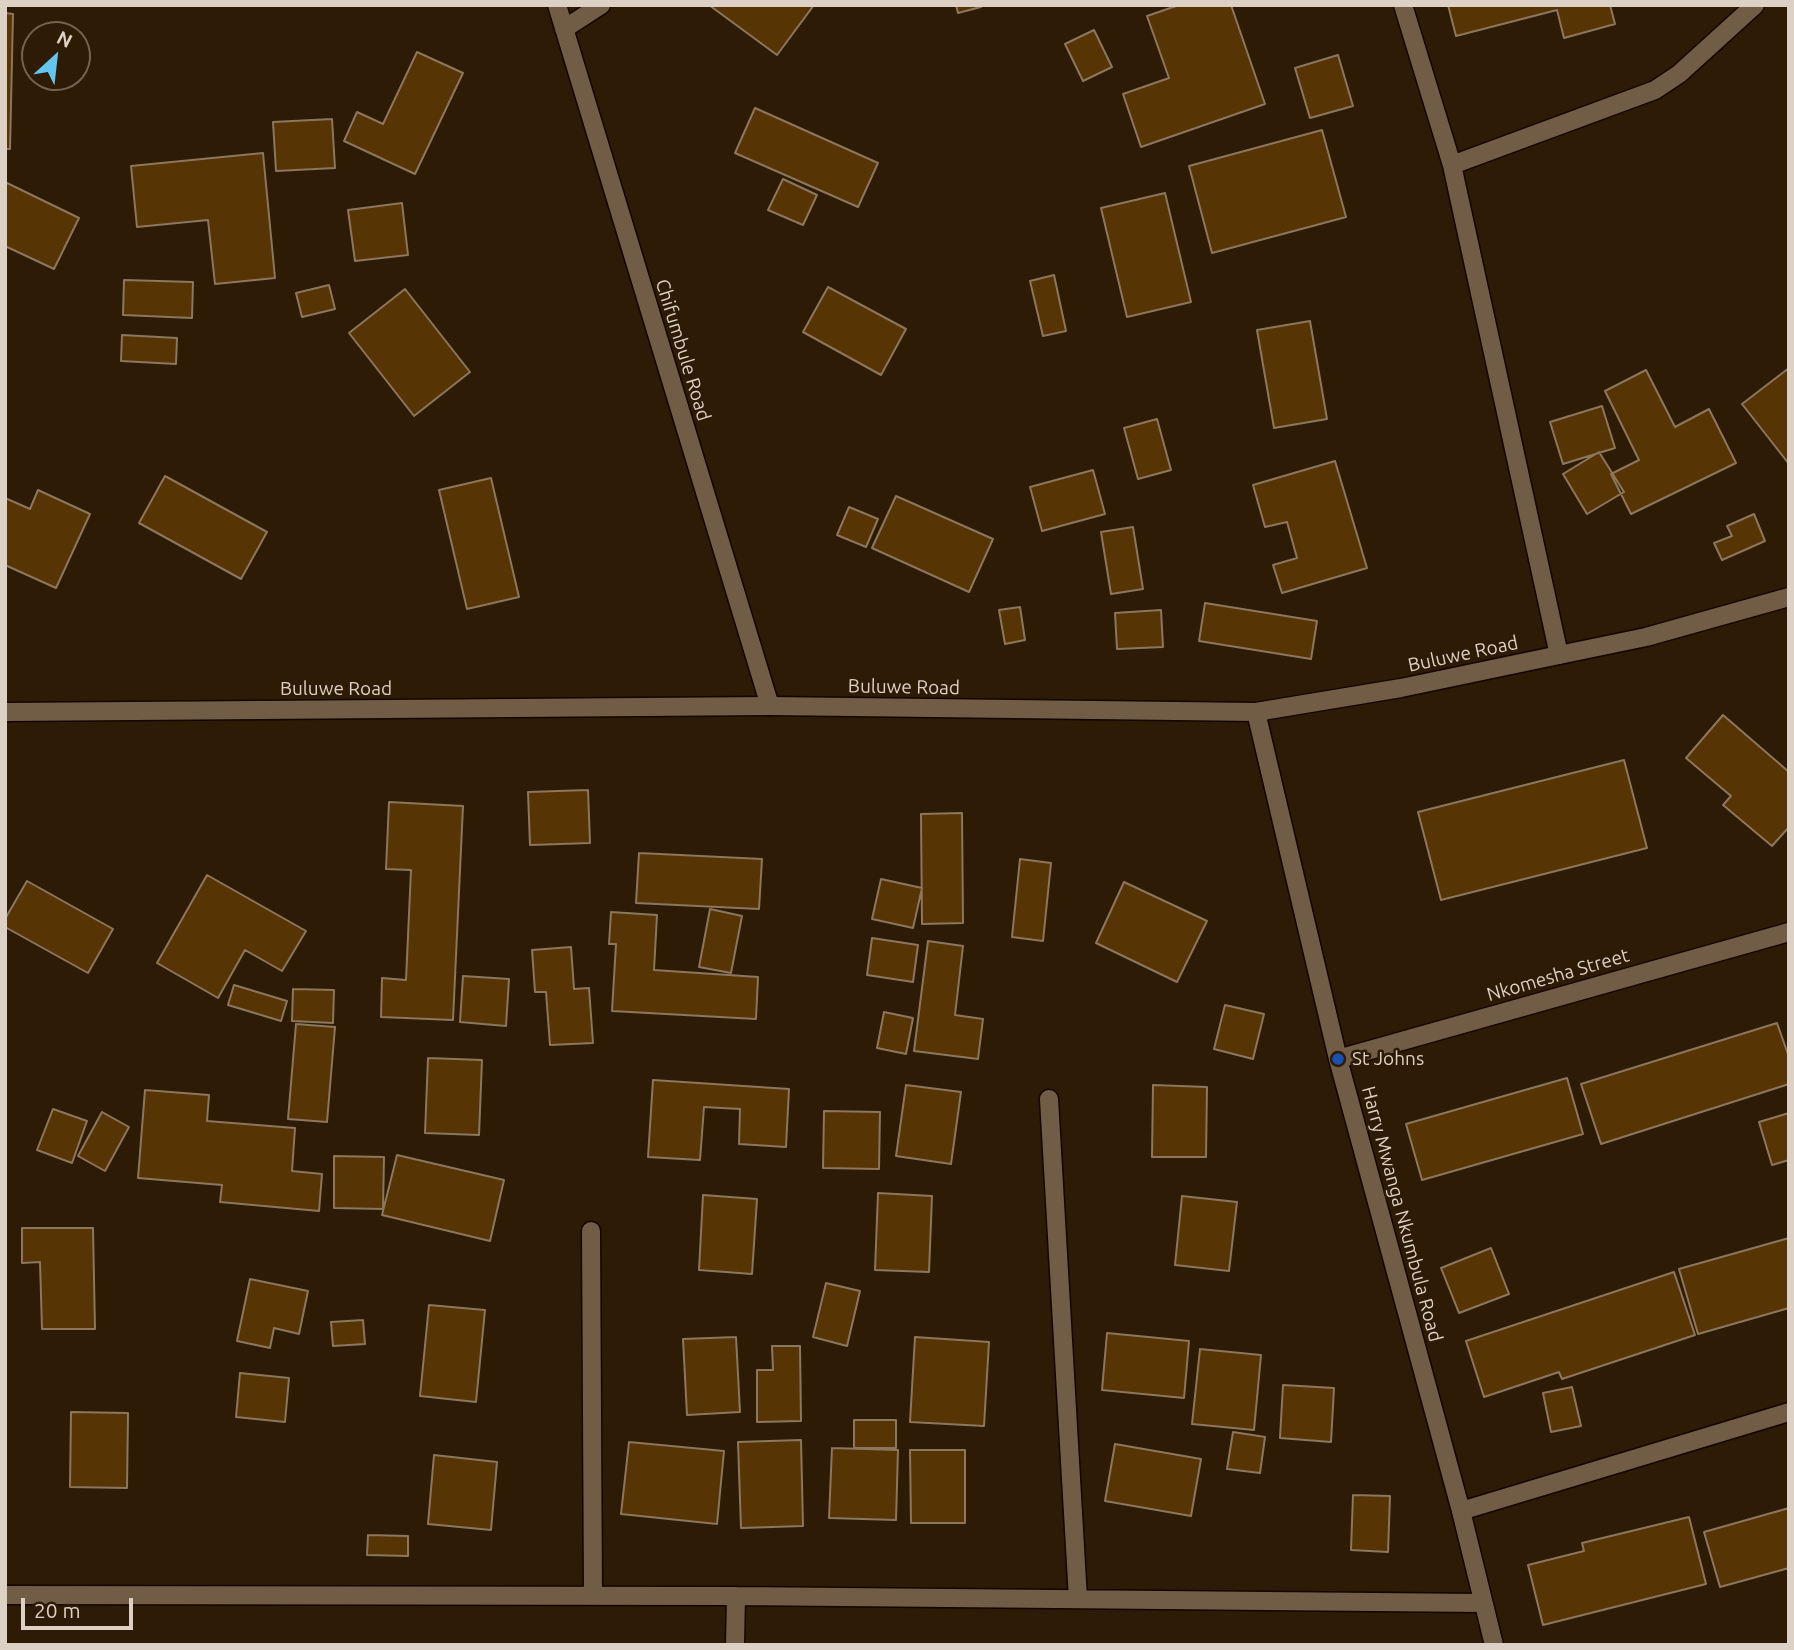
<!DOCTYPE html>
<html>
<head>
<meta charset="utf-8">
<style>
  body { margin:0 }
  #map { position:relative; width:1794px; height:1650px; overflow:hidden; background:#2d1b05; font-family:Ubuntu,sans-serif }
  canvas { display:block }
  .frame { position:absolute; inset:0; border:7px solid #ddd0c4; pointer-events:none }
  .north { position:absolute; left:21px; top:21px; width:70px; height:70px; box-sizing:border-box; background:#2d1b05; border:2px solid #736351; border-radius:50%; rotate:27deg; font-size:19px; font-weight:700; line-height:28px; text-align:center; color:#ddd0c4 }
  .north::after { content:''; display:block; margin:auto; width:24px; height:32px; background:#64c5ee; clip-path:polygon(50% 0,100% 100%,50% 72%,0 100%) }
  .scale { position:absolute; left:21px; top:1598px; width:112px; height:32px; box-sizing:border-box; border:4px solid #ddd0c4; border-top:0; padding-left:9px; font-size:21px; line-height:24px; white-space:nowrap; color:#ddd0c4; -webkit-text-stroke:5px #2d1b05; paint-order:stroke }
</style>
</head>
<body>
<div id="map">
<canvas width="1794" height="1650"></canvas>
<div class="frame"></div>
<div class="north">N</div>
<div class="scale">20 m</div>
</div>
<script>
const context = document.querySelector('canvas').getContext('2d');
context.lineJoin = 'round';
function paint(path, color) { context.fillStyle = color; context.fill(path, 'evenodd'); }
const toPath = rows => new Path2D(rows.map(r => 'M' + r).join(''));
function trace(path, color, width, dash) { context.strokeStyle = color; context.lineWidth = width; context.lineCap = dash ? 'butt' : 'round'; context.setLineDash(dash || []); context.stroke(path); }
function write(font, color, halo, rows, align = 'center') {
  context.font = font + ' Ubuntu,sans-serif'; context.lineWidth = 5; context.setLineDash([]); context.textBaseline = 'middle'; context.strokeStyle = halo; context.fillStyle = color; for (const [text, x, y, turn = 0] of rows) {
    context.save(); context.translate(x, y); context.rotate((+turn || 0) * Math.PI / 180); context.textAlign = isNaN(turn) ? turn : align; if (halo) context.strokeText(text, 0, 0); context.fillText(text, 0, 0); context.restore();
  }
}
const building = toPath([
  [709,5,814,5,777,55,709,5],
  [956,5,980,5,981,7,958,13,956,5],
  [1179,5,1231,5,1265,104,1141,147,1123,94,1169,78,1147,16,1179,5],
  [1448,5,1610,5,1615,24,1564,38,1557,10,1456,36,1448,5],
  [5,13,13,14,10,149,5,149,5,13],
  [1094,30,1112,67,1083,81,1065,44,1094,30],
  [417,52,463,73,415,174,344,141,357,112,383,124,417,52],
  [1338,55,1353,106,1310,118,1295,68,1338,55],
  [755,108,878,163,858,207,735,153,755,108],
  [332,119,335,168,276,171,273,122,332,119],
  [1322,130,1346,217,1212,253,1189,166,1322,130],
  [263,153,275,278,215,284,208,220,137,227,131,166,263,153],
  [783,179,817,195,803,225,768,210,783,179],
  [5,182,79,218,54,269,5,246,5,182],
  [1165,193,1191,302,1127,317,1101,208,1165,193],
  [402,203,408,255,355,261,348,210,402,203],
  [1054,275,1066,331,1043,336,1030,281,1054,275],
  [124,280,193,282,192,318,123,315,124,280],
  [329,285,335,309,302,317,296,293,329,285],
  [828,287,906,329,881,375,803,332,828,287],
  [405,289,470,372,414,416,349,333,405,289],
  [1310,321,1327,419,1274,428,1257,330,1310,321],
  [122,335,177,338,176,364,121,361,122,335],
  [1789,368,1789,464,1742,404,1789,368],
  [1646,370,1675,427,1709,409,1736,463,1631,514,1611,474,1639,460,1605,391,1646,370],
  [1602,406,1615,448,1563,464,1550,422,1602,406],
  [1157,419,1171,470,1138,479,1124,428,1157,419],
  [1599,452,1624,492,1587,514,1563,474,1599,452],
  [1335,461,1367,568,1282,593,1273,565,1297,558,1287,522,1265,527,1253,485,1335,461],
  [1093,470,1105,514,1042,531,1030,487,1093,470],
  [165,476,267,532,241,579,139,523,165,476],
  [491,478,519,597,467,609,439,490,491,478],
  [38,490,90,514,56,588,5,565,5,498,30,509,38,490],
  [896,496,993,539,969,592,872,548,896,496],
  [849,507,878,519,866,547,837,535,849,507],
  [1754,514,1765,541,1722,560,1714,543,1732,536,1727,526,1754,514],
  [1133,527,1143,589,1111,594,1101,532,1133,527],
  [1205,603,1317,621,1311,659,1199,641,1205,603],
  [1020,607,1025,640,1005,644,999,610,1020,607],
  [1161,610,1163,647,1117,649,1115,613,1161,610],
  [1723,715,1789,772,1789,827,1772,846,1723,805,1731,796,1686,758,1723,715],
  [1624,760,1647,848,1441,900,1418,812,1624,760],
  [588,790,590,843,530,845,528,792,588,790],
  [389,802,463,806,453,1020,381,1017,382,978,406,980,411,870,386,869,389,802],
  [962,813,963,923,922,924,921,814,962,813],
  [639,853,762,859,759,909,636,903,639,853],
  [1020,859,1051,863,1043,941,1012,937,1020,859],
  [207,875,306,931,282,971,245,950,218,998,157,963,207,875],
  [881,879,922,888,913,928,872,919,881,879],
  [27,881,113,929,88,973,5,927,5,919,27,881],
  [1124,882,1207,921,1177,982,1096,943,1124,882],
  [710,909,742,916,731,973,699,967,710,909],
  [611,912,657,915,654,970,758,977,756,1019,612,1011,616,944,609,944,611,912],
  [872,938,918,945,913,982,867,975,872,938],
  [928,941,963,946,955,1015,983,1019,978,1059,914,1051,928,941],
  [571,947,574,989,589,988,593,1043,550,1045,546,992,535,992,532,950,571,947],
  [463,976,509,979,506,1026,460,1022,463,976],
  [234,985,287,1001,281,1021,228,1005,234,985],
  [293,989,334,990,333,1023,292,1021,293,989],
  [1225,1005,1264,1014,1253,1059,1214,1049,1225,1005],
  [884,1012,913,1018,906,1054,877,1048,884,1012],
  [1777,1023,1789,1057,1789,1084,1601,1144,1581,1084,1777,1023],
  [296,1024,335,1027,327,1122,288,1119,296,1024],
  [428,1058,482,1060,479,1135,425,1133,428,1058],
  [1567,1078,1583,1134,1422,1180,1406,1124,1567,1078],
  [653,1080,789,1089,786,1147,739,1144,740,1109,704,1107,700,1160,648,1157,653,1080],
  [906,1085,961,1092,951,1164,896,1156,906,1085],
  [1153,1085,1207,1087,1206,1157,1152,1157,1153,1085],
  [145,1090,209,1095,207,1121,295,1128,292,1171,322,1174,319,1211,220,1202,222,1185,138,1178,145,1090],
  [53,1109,87,1121,72,1163,37,1150,53,1109],
  [824,1111,880,1112,879,1169,823,1168,824,1111],
  [102,1112,129,1127,105,1171,78,1156,102,1112],
  [1789,1113,1789,1160,1772,1165,1759,1122,1789,1113],
  [397,1155,504,1180,490,1241,382,1215,397,1155],
  [334,1156,384,1157,383,1209,334,1208,334,1156],
  [878,1193,932,1196,929,1272,875,1270,878,1193],
  [703,1195,757,1199,752,1274,699,1270,703,1195],
  [1182,1196,1237,1202,1229,1271,1175,1265,1182,1196],
  [22,1228,93,1228,95,1329,42,1329,40,1262,22,1263,22,1228],
  [1789,1238,1789,1308,1698,1334,1679,1269,1789,1238],
  [1491,1248,1509,1294,1459,1313,1441,1268,1491,1248],
  [1674,1272,1695,1335,1562,1379,1559,1372,1484,1397,1466,1341,1674,1272],
  [250,1279,308,1291,299,1334,274,1328,270,1348,237,1341,250,1279],
  [826,1283,860,1291,847,1346,813,1337,826,1283],
  [429,1305,485,1310,476,1402,420,1396,429,1305],
  [363,1320,365,1344,333,1346,331,1322,363,1320],
  [1107,1333,1189,1341,1184,1398,1102,1390,1107,1333],
  [736,1337,740,1412,687,1415,683,1339,736,1337],
  [915,1337,989,1342,984,1426,910,1422,915,1337],
  [772,1346,800,1346,801,1421,757,1422,757,1370,773,1370,772,1346],
  [1200,1349,1261,1355,1254,1430,1192,1424,1200,1349],
  [240,1373,289,1378,285,1422,236,1417,240,1373],
  [1283,1385,1334,1388,1331,1442,1280,1438,1283,1385],
  [1572,1387,1581,1426,1551,1432,1543,1393,1572,1387],
  [71,1412,128,1413,127,1488,70,1487,71,1412],
  [854,1420,896,1420,896,1448,854,1448,854,1420],
  [1233,1432,1265,1437,1260,1473,1227,1469,1233,1432],
  [801,1440,803,1526,741,1528,738,1442,801,1440],
  [629,1442,724,1451,717,1524,621,1514,629,1442],
  [1115,1444,1201,1459,1191,1516,1105,1501,1115,1444],
  [832,1448,898,1450,896,1520,829,1518,832,1448],
  [910,1450,965,1450,965,1523,911,1523,910,1450],
  [434,1455,497,1462,491,1530,428,1524,434,1455],
  [1353,1495,1390,1496,1388,1552,1351,1550,1353,1495],
  [1789,1508,1789,1568,1720,1587,1704,1532,1789,1508],
  [1689,1517,1706,1584,1543,1625,1528,1565,1584,1551,1582,1543,1689,1517],
  [368,1535,408,1536,408,1556,367,1555,368,1535]
]);
paint(building, '#563403');
trace(building, '#8c765e', 2);
const service = toPath([
  [1461,1511,1789,1412]
]);
const minor = toPath([
  [557,5,770,706],
  [1403,5,1452,165,1559,655],
  [564,29,601,5],
  [1452,165,1655,90,1679,74,1755,5],
  [1256,712,1338,1059,1461,1511,1494,1645],
  [1338,1059,1789,932],
  [1049,1099,1078,1599],
  [591,1231,593,1595],
  [5,1595,736,1596,1481,1603],
  [735,1645,736,1596]
]);
const tertiary = toPath([
  [5,712,770,706,1256,712,1401,688,1559,655,1646,637,1789,597]
]);
trace(service, '#140500', 21);
trace(minor, '#140500', 21);
trace(tertiary, '#140500', 21);
trace(service, '#715c45', 18);
trace(minor, '#715c45', 18);
trace(tertiary, '#715c45', 18);
for (const [x, y, r, color] of [
  [1338,1059,7,"#1a4fb4"]
]) { const dot = new Path2D(); dot.arc(x, y, r, 0, 2 * Math.PI); context.fillStyle = color; context.fill(dot); trace(dot, '#2d1b05', 2.5); }
write('19px', '#ddd0c4', '#2d1b05', [
  ["Chifumbule Road",683,350,73],
  ["Buluwe Road",1463,654,-12],
  ["Buluwe Road",904,687,1],
  ["Buluwe Road",336,689],
  ["Nkomesha Street",1558,975,-16],
  ["Harry Mwanga Nkumbula Road",1402,1214,75]
]);
write('19px', '#ddd0c4', '#2d1b05', [
  ["St Johns",1352,1059]
], 'left');
</script>
</body>
</html>
